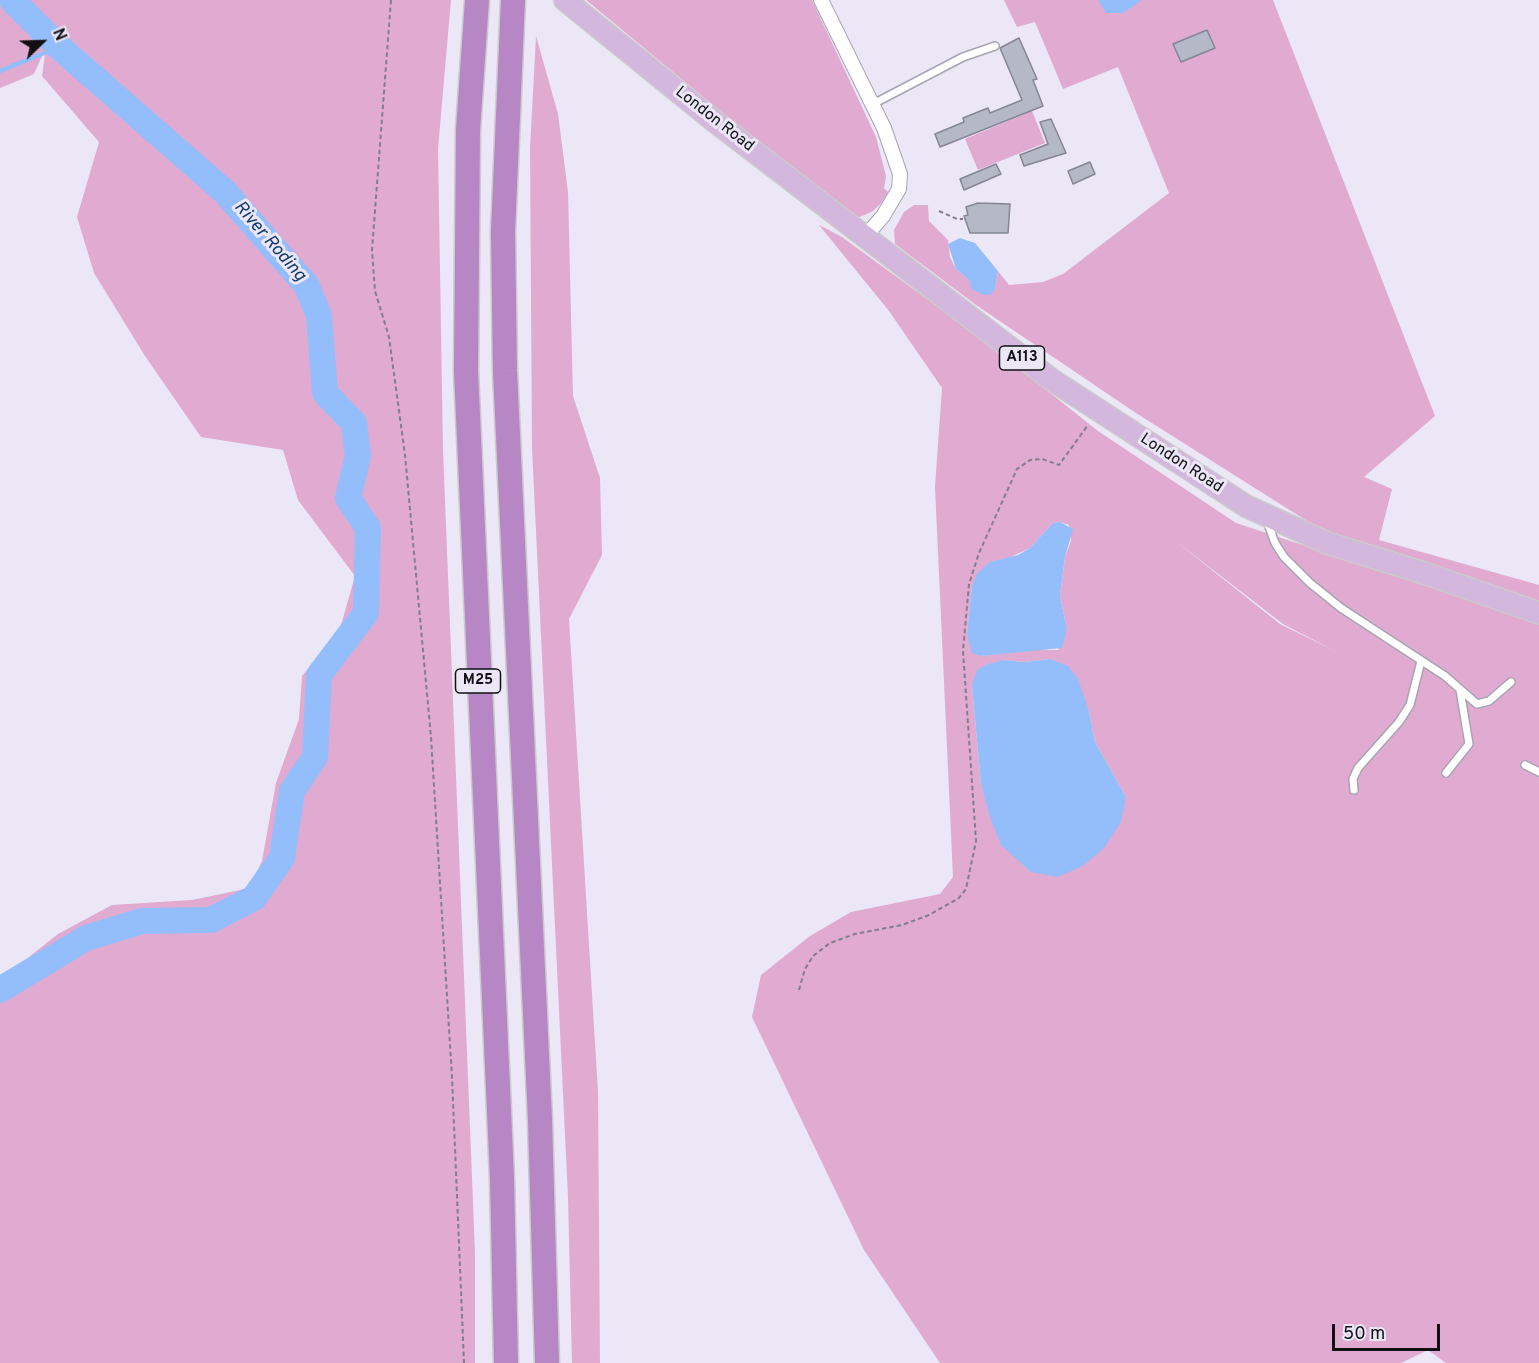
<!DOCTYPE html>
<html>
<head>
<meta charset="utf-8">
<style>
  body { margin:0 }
  #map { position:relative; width:1539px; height:1363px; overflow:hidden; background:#ebe7f6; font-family:Overpass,sans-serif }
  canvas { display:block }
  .north { position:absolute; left:12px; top:12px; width:60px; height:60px; -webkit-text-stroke:4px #ebe7f6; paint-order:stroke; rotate:67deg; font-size:16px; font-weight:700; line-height:24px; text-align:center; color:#111015 }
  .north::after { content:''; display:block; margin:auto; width:21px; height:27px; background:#111015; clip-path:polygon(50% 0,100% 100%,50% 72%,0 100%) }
  .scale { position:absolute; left:1332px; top:1324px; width:108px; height:27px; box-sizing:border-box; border:3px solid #111015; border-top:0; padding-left:8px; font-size:18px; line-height:21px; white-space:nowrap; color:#111015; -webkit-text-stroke:4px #ebe7f6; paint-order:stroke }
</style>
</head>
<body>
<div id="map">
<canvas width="1539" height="1363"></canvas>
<div class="north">N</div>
<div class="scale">50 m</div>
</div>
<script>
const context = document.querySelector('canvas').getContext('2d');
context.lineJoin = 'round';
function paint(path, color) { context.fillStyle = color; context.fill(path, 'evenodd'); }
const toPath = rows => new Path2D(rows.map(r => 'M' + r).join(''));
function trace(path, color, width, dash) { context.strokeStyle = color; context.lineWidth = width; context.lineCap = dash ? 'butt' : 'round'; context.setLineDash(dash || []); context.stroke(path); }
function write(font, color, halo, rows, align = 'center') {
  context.font = font + ' Overpass,sans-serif'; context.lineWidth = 6; context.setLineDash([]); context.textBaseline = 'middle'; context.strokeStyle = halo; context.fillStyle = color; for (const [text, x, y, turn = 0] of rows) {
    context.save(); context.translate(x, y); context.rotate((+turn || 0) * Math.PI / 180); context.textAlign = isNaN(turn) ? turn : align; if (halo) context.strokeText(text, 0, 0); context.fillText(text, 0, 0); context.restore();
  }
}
paint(toPath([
  [0,0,451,0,438,149,443,450,475,1253,475,1363,0,1363,0,980,58,934,112,905,192,900,250,888,262,861,276,783,299,719,302,676,339,632,355,576,298,500,283,450,201,437,145,356,94,273,77,217,99,142,42,76,46,47,34,74,0,88],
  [586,0,812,0,876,137,886,176,884,188,888,192,883,201,873,211,860,217,846,215],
  [1004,0,1273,0,1435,416,1364,477,1392,489,1379,540,1539,585,1539,608,1326,533,1136,413,976,305,895,244,894,230,904,212,914,205,928,205,929,221,948,240,950,257,956,269,970,281,995,289,998,271,1009,285,1043,282,1063,274,1169,193,1118,67,1063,89,1035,22,1017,27],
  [536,36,558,114,568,192,573,396,600,478,602,555,569,619,598,1092,600,1363,572,1363,568,1197,532,448,530,148],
  [1032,111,1045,143,978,170,965,139],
  [819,225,842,237,986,342,1098,431,1236,523,1539,623,1539,1363,1446,1363,1428,1350,1401,1363,940,1363,864,1250,752,1017,761,975,810,936,851,912,940,894,953,877,935,487,942,388,889,311],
  [1060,522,1069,525,1071,541,1065,557,1060,596,1067,629,1058,650,1028,650,981,656,967,634,972,586,1006,559,1030,548,1053,523],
  [1173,539,1283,624,1337,652,1280,624],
  [1050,659,1089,711,1095,742,1126,797,981,784,972,685,1004,660,1024,662]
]), '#e1aad0');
paint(toPath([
  [1098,0,1142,0,1123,13,1106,13],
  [960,238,975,243,998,271,995,289,990,295,984,295,971,289,970,281,956,269,948,244],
  [1060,522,1073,529,1065,557,1060,596,1067,629,1062,648,981,656,972,653,967,634,972,586,977,574,990,562,1018,555,1030,548,1053,523],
  [1050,659,1068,666,1078,679,1089,711,1095,742,1126,797,1121,822,1104,848,1083,866,1057,877,1031,872,1001,845,990,817,981,784,972,685,977,670,988,664,1004,660,1024,662]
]), '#93befb');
trace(toPath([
  [0,71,59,47]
]), '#93befb', 4.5);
trace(toPath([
  [0,990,86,938,142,921,211,920,254,898,282,858,292,791,315,757,319,675,366,613,368,528,348,498,358,456,354,423,325,393,319,316,307,286,225,192,59,47,12,0]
]), '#93befb', 26);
const building = toPath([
  [1207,30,1215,48,1181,62,1173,44,1207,30],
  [1019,38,1037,79,1033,80,1043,106,940,147,935,134,964,122,963,118,988,108,990,113,1022,100,1000,48,1019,38],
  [1051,119,1066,153,1024,166,1020,155,1048,144,1040,122,1051,119],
  [1090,162,1095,174,1073,184,1068,171,1090,162],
  [996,164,1001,174,964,190,960,179,996,164],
  [978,203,1010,204,1008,233,970,233,964,216,968,215,966,207,978,203]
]);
paint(building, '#b5b8c6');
trace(building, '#848694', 1.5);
const service = toPath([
  [873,104,963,57,995,46],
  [1267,521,1275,543,1284,557,1310,583,1341,608,1445,676,1477,704,1489,701,1511,682],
  [1525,765,1539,772],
  [1446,773,1469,744,1460,690],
  [1354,790,1353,779,1358,768,1399,722,1410,705,1421,661]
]);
const minor = toPath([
  [821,0,884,128,900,174,899,189,883,216,864,238]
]);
const primary = toPath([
  [565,0,713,120,1052,380,1246,506,1327,543,1424,573,1539,613]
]);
const motorway = toPath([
  [477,0,468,130,466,371,502,1178,506,1363],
  [513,0,503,232,505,371,540,1120,547,1363]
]);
trace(service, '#a7a4b2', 10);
trace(minor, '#a7a4b2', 16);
trace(primary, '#cbcacc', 24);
trace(motorway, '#cbcacc', 27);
trace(toPath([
  [391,0,372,250,375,291,389,337,405,455,431,737,452,1077,464,1363],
  [939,211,957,219,963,219],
  [799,990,805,969,813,956,830,943,855,934,902,925,929,915,959,898,966,889,976,841,963,651,969,584,979,553,1017,469,1030,460,1042,459,1059,465,1088,425]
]), '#817e89', 2, [4.5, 3]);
trace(service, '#fff', 7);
trace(minor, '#fff', 14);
trace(primary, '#d3b7dc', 21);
trace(motorway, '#b687c4', 24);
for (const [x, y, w] of [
  [1022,358,45],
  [478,681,45]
]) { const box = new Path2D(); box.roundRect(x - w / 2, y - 12, w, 24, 4.5); context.fillStyle = '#ebe7f6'; context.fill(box); trace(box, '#111015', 1.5); }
write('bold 15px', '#111015', null, [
  ["A113",1022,358],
  ["M25",478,681]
]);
write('16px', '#111015', '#ebe7f6', [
  ["London Road",714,120,38],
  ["London Road",1181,464,33]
]);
write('italic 18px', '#10396e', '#ebe7f6', [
  ["River Roding",269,242,49]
]);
</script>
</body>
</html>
